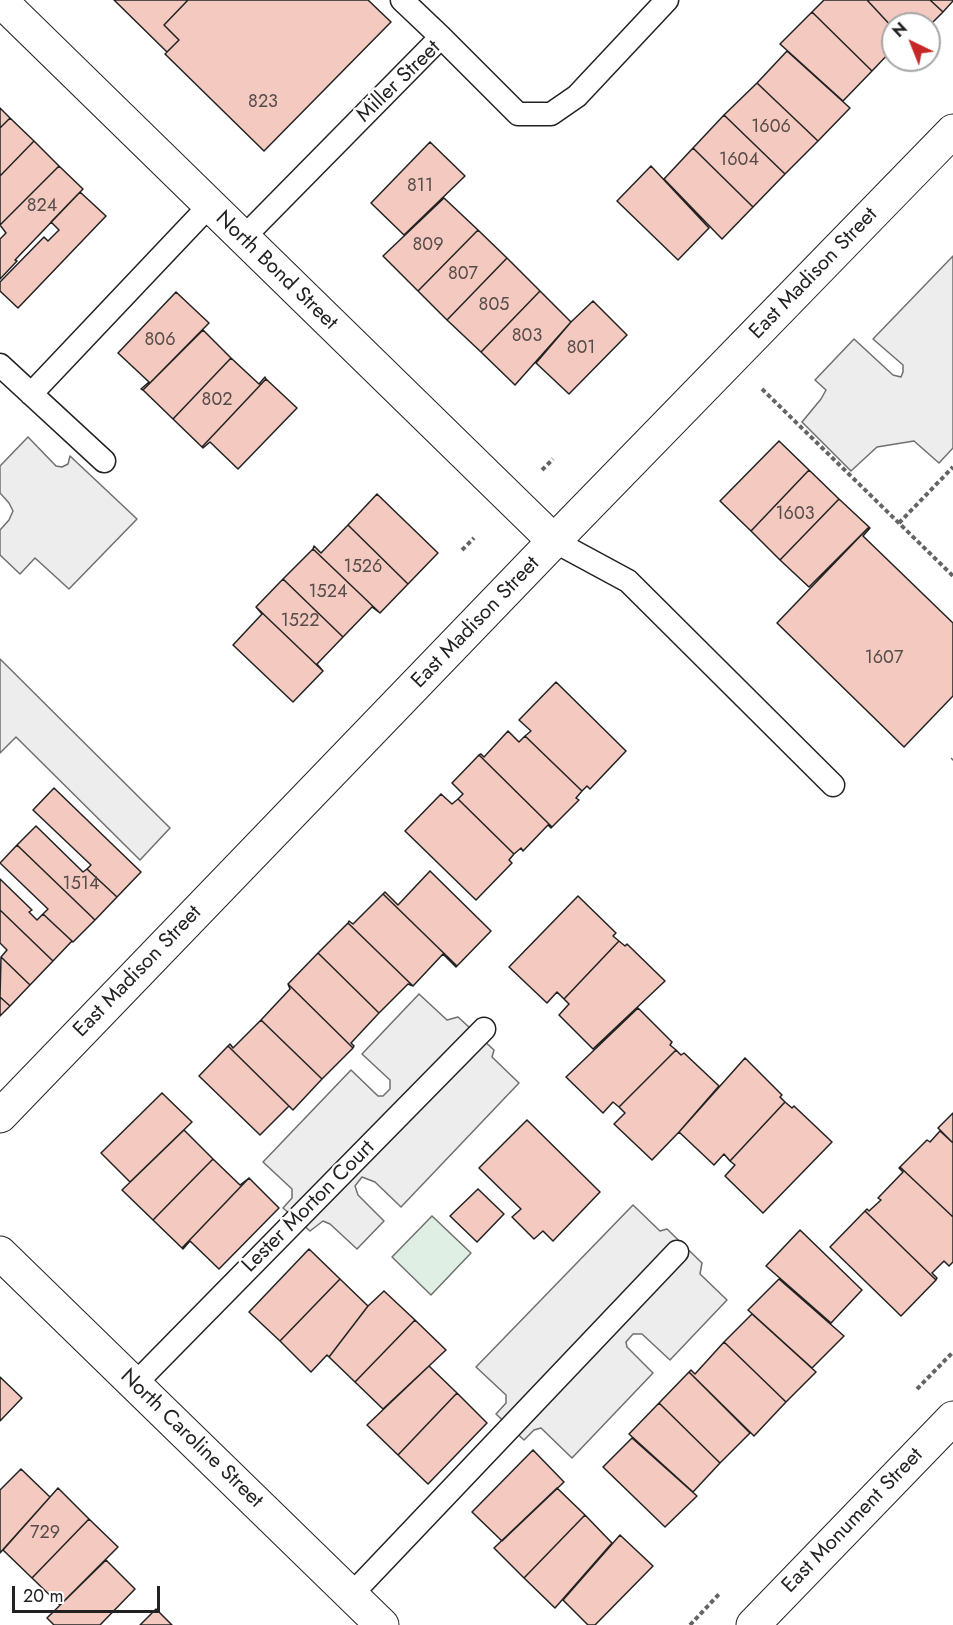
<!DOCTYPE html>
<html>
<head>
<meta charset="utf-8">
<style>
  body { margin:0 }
  #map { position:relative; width:953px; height:1625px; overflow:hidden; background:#fff; font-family:Jost,sans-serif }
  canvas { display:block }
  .north { position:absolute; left:881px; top:12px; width:60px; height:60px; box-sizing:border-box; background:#fff; border:2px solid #a7a7a7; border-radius:50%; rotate:317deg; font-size:16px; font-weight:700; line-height:24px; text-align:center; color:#222 }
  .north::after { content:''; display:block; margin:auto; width:21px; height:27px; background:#c62828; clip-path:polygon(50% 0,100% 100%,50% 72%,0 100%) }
  .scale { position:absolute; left:12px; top:1586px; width:148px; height:27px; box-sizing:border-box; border:3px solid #222; border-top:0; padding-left:8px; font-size:18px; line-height:21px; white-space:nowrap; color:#222; -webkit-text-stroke:4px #fff; paint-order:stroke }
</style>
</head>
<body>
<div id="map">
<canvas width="953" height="1625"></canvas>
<div class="north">N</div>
<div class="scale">20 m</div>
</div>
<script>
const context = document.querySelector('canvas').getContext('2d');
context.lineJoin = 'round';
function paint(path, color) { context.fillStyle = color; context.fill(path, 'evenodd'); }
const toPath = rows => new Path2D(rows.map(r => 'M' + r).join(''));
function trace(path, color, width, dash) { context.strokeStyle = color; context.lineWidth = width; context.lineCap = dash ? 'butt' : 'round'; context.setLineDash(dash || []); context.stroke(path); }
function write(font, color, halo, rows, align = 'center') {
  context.font = font + ' Jost,sans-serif'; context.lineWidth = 4.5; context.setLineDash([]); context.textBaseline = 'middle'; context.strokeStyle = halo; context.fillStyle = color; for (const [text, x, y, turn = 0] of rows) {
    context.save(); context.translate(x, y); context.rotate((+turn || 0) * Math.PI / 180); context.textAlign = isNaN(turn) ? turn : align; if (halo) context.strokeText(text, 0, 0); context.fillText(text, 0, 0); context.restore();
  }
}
const green = toPath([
  [432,1216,471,1253,431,1295,392,1257,432,1216]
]);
paint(green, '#e0efe3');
trace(green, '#6f6f6f', 1.5);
const parking = toPath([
  [953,256,953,448,939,463,914,441,877,447,851,471,802,422,821,399,826,390,815,380,854,339,893,375,901,377,903,372,903,365,873,339,953,256],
  [28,437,56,466,62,467,68,464,70,456,137,519,69,589,35,558,20,574,0,555,0,530,9,520,13,511,9,503,0,493,0,466,28,437],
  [0,659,170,828,140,860,16,737,0,753,0,659],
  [419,994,447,1020,458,1017,494,1050,492,1057,519,1083,401,1207,375,1182,362,1177,355,1186,358,1195,384,1221,357,1249,330,1224,323,1221,310,1231,283,1208,292,1198,292,1189,263,1162,351,1070,378,1096,383,1096,390,1089,390,1080,362,1054,419,994],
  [633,1205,660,1231,667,1229,702,1263,700,1274,727,1300,670,1360,642,1334,633,1334,626,1342,627,1347,653,1373,572,1458,541,1428,534,1430,524,1440,496,1414,506,1403,506,1395,476,1367,633,1205]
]);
paint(parking, '#ededed');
trace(parking, '#6f6f6f', 1.5);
const building = toPath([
  [114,0,188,0,164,25,179,40,167,52,114,0],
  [188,0,368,0,391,22,264,151,165,54,179,40,164,25,188,0],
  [824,0,867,0,893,28,893,49,872,71,812,12,824,0],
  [867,0,930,0,943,12,929,26,929,24,893,24,893,28,867,0],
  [930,0,953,0,953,1,943,12,930,0],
  [812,12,872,71,843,101,780,44,812,12],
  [787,51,850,108,818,141,757,83,787,51],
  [757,83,818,141,785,174,724,115,757,83],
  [0,108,10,118,0,128,0,108],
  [724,115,785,174,753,207,693,148,724,115],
  [10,118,34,141,0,176,0,128,10,118],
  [34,141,59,166,0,225,0,176,34,141],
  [430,142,465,176,404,235,371,203,430,142],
  [693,148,753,207,722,239,664,179,693,148],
  [59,166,83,189,15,260,17,261,0,279,0,239,6,233,0,225,59,166],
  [651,166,709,228,678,260,617,201,651,166],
  [80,192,106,216,18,308,0,291,0,282,44,237,48,241,59,230,51,222,80,192],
  [444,198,478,230,418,291,383,256,444,198],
  [478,230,507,258,447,320,418,291,478,230],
  [507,258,540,291,481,352,447,320,507,258],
  [540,291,571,322,515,385,481,352,540,291],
  [176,292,209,323,143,390,141,389,149,382,118,353,176,292],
  [593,301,627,335,569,394,536,363,571,322,593,301],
  [203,330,231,358,173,419,143,390,203,330],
  [231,358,259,384,265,377,266,379,202,447,173,419,231,358],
  [266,379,297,408,238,469,210,442,203,448,202,447,266,379],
  [779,441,809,470,751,531,720,501,779,441],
  [809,470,839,499,780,560,751,531,809,470],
  [377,494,438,553,408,584,348,525,377,494],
  [839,499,869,527,809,587,780,560,839,499],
  [348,525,408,584,380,613,313,549,314,546,321,553,348,525],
  [869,527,870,528,863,536,953,623,953,696,904,747,777,623,869,527],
  [313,549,380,613,372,607,343,637,283,579,313,549],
  [283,579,343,637,317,664,323,671,256,607,283,579],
  [256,607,323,671,293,702,233,645,262,614,256,607],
  [556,682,626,751,590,789,587,786,582,791,525,736,531,731,519,720,556,682],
  [508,731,519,742,525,736,582,791,576,798,579,800,552,827,479,755,481,754,484,757,508,731],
  [479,755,552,827,551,828,548,825,523,851,521,848,514,854,458,799,463,794,452,783,479,755],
  [54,788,141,872,117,897,87,869,91,865,33,810,54,788],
  [441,794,452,804,458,799,514,854,509,860,512,863,476,900,405,831,441,794],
  [36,826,83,872,87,869,117,897,95,920,17,845,36,826],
  [17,845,95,920,73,942,43,914,48,909,0,863,17,845],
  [430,871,491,931,457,966,383,894,385,892,398,905,430,871],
  [0,879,32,910,29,912,37,920,43,914,72,941,53,961,0,910,0,879],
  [383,894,457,966,456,967,443,954,413,986,348,923,349,921,353,924,383,894],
  [578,896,616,933,613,936,619,941,564,999,557,992,547,1003,509,967,578,896],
  [0,910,53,961,30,985,1,957,7,950,0,943,0,910],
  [348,923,413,986,408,984,379,1013,318,953,348,923],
  [619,941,625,946,627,944,665,981,593,1049,559,1015,569,1004,564,999,619,941],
  [318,953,379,1013,351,1043,354,1046,353,1048,288,984,318,953],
  [1,957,30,985,10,1006,0,997,1,957],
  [288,984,353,1048,322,1079,261,1020,290,989,288,984],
  [0,997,10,1006,0,1016,0,997],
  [638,1008,672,1042,670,1045,676,1050,619,1107,613,1102,603,1113,566,1077,638,1008],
  [261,1020,322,1079,293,1110,228,1046,230,1044,233,1048,261,1020],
  [228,1046,293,1110,289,1106,260,1135,199,1076,228,1046],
  [676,1050,681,1055,684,1053,719,1086,679,1132,652,1160,614,1124,625,1113,619,1107,676,1050],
  [745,1058,782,1095,780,1097,785,1102,730,1161,724,1154,714,1165,679,1132,745,1058],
  [162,1093,192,1122,130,1182,101,1153,162,1093],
  [785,1102,792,1108,794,1106,832,1142,763,1213,725,1176,735,1165,730,1161,785,1102],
  [953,1113,953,1143,938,1128,953,1113],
  [527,1120,600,1192,553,1241,543,1231,534,1239,512,1217,521,1209,479,1168,527,1120],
  [184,1130,213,1159,153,1220,122,1190,184,1130],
  [940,1131,953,1143,953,1217,900,1167,927,1140,930,1142,940,1131],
  [213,1159,240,1185,249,1178,182,1248,153,1220,213,1159],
  [900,1167,953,1217,953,1262,949,1266,944,1261,932,1273,937,1278,936,1280,865,1211,867,1209,869,1211,881,1200,878,1198,903,1172,899,1168,900,1167],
  [249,1178,279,1208,219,1269,190,1241,183,1249,182,1248,249,1178],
  [478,1189,504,1214,477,1242,450,1216,478,1189],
  [865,1211,936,1280,901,1316,830,1247,865,1211],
  [800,1230,862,1290,831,1323,766,1266,800,1230],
  [309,1249,340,1279,280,1341,249,1312,309,1249],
  [340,1279,368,1306,329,1357,327,1355,311,1372,280,1341,340,1279],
  [779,1279,844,1336,812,1368,748,1310,779,1279],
  [384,1291,415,1320,355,1382,329,1357,368,1306,384,1291],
  [752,1314,816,1372,786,1402,724,1342,752,1314],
  [415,1320,446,1350,383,1409,355,1382,415,1320],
  [724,1342,786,1402,754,1436,689,1372,691,1370,695,1374,724,1342],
  [429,1366,457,1393,398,1455,367,1425,429,1366],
  [689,1372,750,1433,720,1463,659,1403,689,1372],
  [0,1377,22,1398,0,1421,0,1377],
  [457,1393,487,1423,428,1484,398,1455,457,1393],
  [659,1403,720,1463,693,1492,629,1434,659,1403],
  [632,1438,697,1496,665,1527,603,1467,632,1438],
  [533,1450,564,1482,502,1541,472,1512,533,1450],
  [21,1469,50,1497,0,1553,0,1490,21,1469],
  [58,1488,89,1519,32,1578,3,1550,58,1488],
  [557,1488,585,1515,524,1578,494,1548,557,1488],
  [585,1515,612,1543,555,1608,524,1578,585,1515],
  [89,1519,118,1547,60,1605,32,1578,89,1519],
  [620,1535,653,1566,595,1625,588,1625,563,1600,620,1535],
  [106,1560,135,1589,100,1625,54,1625,47,1618,106,1560],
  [156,1609,172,1625,140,1625,156,1609]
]);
paint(building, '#f3c9c0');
trace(building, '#222', 1.5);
const service = toPath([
  [402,0,441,37],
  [243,238,441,37,518,114,551,114,577,96,667,0],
  [0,365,104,461],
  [31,394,209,206],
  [554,541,628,581,833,785],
  [135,1384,484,1029],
  [351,1595,677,1252]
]);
const minor = toPath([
  [0,0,554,541]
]);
const tertiary = toPath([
  [0,1253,382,1625]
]);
const primary = toPath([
  [0,1116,554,541,953,131],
  [753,1625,953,1418]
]);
trace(service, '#222', 25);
trace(minor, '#222', 35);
trace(tertiary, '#222', 35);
trace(primary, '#222', 35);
trace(toPath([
  [762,389,953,576],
  [542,470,553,459],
  [899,523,953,467],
  [462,550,474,538],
  [952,760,953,759],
  [917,1389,953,1352],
  [690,1625,720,1593]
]), '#646464', 4, [4.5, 3]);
trace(service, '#fff', 22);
trace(minor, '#fff', 33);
trace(tertiary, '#fff', 33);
trace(primary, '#fff', 33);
write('18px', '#564c4a', null, [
  ["823",263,103],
  ["1606",771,128],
  ["1604",739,161],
  ["811",420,187],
  ["824",42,207],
  ["809",428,246],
  ["807",463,275],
  ["805",494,306],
  ["803",527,337],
  ["806",160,341],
  ["801",581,349],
  ["802",217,401],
  ["1603",795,515],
  ["1526",363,568],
  ["1524",328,593],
  ["1522",300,622],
  ["1607",884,659],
  ["1514",81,885],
  ["729",45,1534]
]);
write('21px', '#222', '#fff', [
  ["Miller Street",399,82,-44],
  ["North Bond Street",276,271,44],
  ["East Madison Street",814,274,-46],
  ["East Madison Street",476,623,-46],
  ["East Madison Street",138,972,-46],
  ["Lester Morton Court",309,1207,-45],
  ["North Caroline Street",191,1439,44],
  ["East Monument Street",853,1521,-46]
]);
</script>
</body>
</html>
